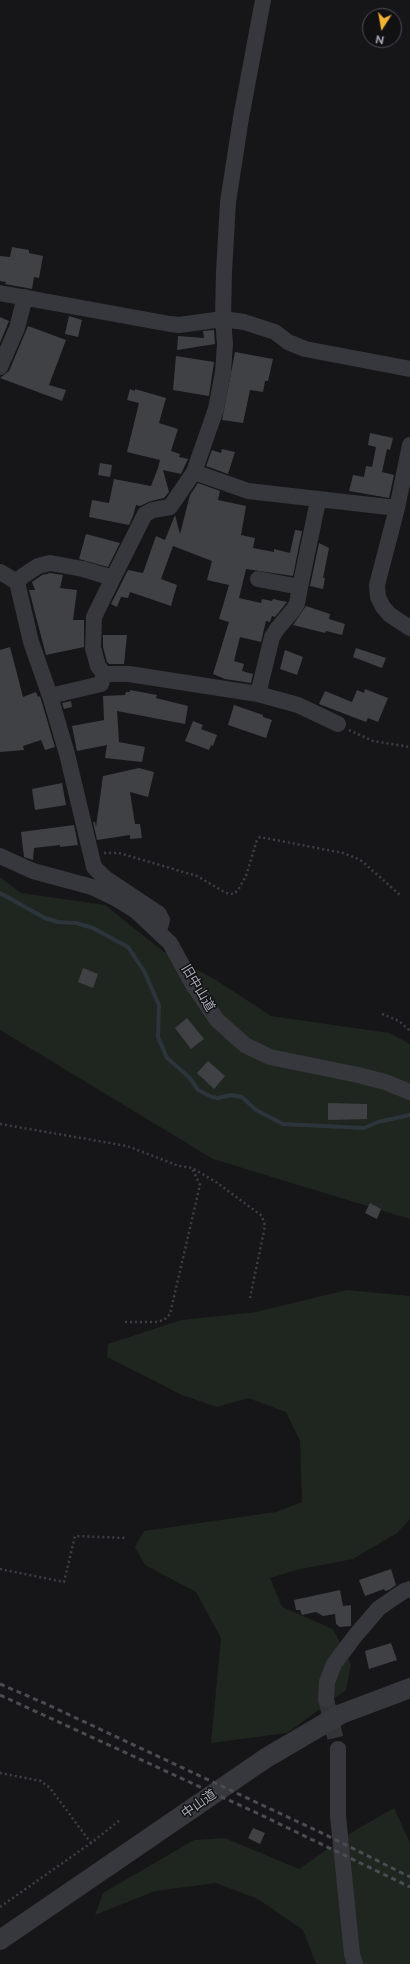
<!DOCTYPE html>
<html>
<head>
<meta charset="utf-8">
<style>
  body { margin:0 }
  #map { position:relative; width:410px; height:1964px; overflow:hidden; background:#161618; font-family:Raleway,sans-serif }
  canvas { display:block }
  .north { position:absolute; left:362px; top:8px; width:40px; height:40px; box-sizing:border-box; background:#111113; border:1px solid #4d4f55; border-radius:50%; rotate:191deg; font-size:11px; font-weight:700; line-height:16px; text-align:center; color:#a8adb8 }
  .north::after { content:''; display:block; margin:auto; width:14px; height:18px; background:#f2b134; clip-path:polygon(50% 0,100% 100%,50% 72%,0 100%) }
</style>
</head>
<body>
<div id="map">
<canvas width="410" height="1964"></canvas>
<div class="north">N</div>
</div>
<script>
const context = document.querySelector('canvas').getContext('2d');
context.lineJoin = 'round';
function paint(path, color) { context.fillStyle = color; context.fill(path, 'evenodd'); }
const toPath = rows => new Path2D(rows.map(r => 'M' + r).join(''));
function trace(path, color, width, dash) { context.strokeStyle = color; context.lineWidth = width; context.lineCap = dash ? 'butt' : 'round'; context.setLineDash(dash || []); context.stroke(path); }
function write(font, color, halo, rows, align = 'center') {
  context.font = font + ' Raleway,"Noto Sans JP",sans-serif'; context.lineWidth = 3; context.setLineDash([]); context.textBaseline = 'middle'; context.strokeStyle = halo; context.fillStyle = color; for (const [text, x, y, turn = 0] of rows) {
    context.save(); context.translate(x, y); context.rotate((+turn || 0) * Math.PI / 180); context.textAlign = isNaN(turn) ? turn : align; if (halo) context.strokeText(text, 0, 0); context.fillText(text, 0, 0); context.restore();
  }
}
paint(toPath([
  [0,877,21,893,105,905,164,952,216,980,271,1016,389,1033,410,1044,410,1219,213,1159,0,1030],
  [347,1290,410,1296,410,1519,397,1533,353,1559,296,1570,270,1578,282,1607,333,1629,351,1664,346,1690,287,1733,211,1743,221,1638,196,1592,145,1565,135,1547,144,1531,276,1512,302,1502,300,1441,286,1412,248,1398,217,1407,182,1395,107,1357,108,1344,181,1320,256,1312],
  [394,1808,410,1843,410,1964,316,1964,303,1930,258,1899,216,1883,155,1891,95,1915,103,1893,194,1840,225,1838,299,1869,354,1831]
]), '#1e261f');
trace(toPath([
  [0,893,45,918,58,922,76,923,93,928,128,947,144,971,159,1005,158,1037,167,1058,189,1077,198,1090,212,1097,218,1098,231,1095,242,1097,256,1110,283,1124,364,1128,378,1122,410,1115]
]), '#2c353c', 4);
paint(toPath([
  [12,247,29,250,29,253,43,256,39,278,34,277,32,289,5,284,6,282,0,281,0,256,10,257],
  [69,316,82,320,78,337,65,334],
  [0,317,9,321,0,343],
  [28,326,66,340,49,385,66,390,62,401,0,378,9,371],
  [214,330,215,344,177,350,178,336,204,338,203,331],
  [235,352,273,359,268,381,265,381,263,392,250,390,243,423,222,420],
  [176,356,214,362,209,396,173,390],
  [130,389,135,391,135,389,166,398,159,423,178,429,171,451,180,454,179,457,188,459,181,474,163,470,169,492,164,498,151,501,140,506,136,505,133,516,129,525,89,517,92,500,109,503,114,479,151,486,158,468,160,460,127,452,139,403,127,400],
  [370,433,393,438,390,450,387,449,382,472,394,475,389,498,349,491,353,475,364,477,366,466,372,467,376,447,368,445],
  [222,449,235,452,228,474,206,466,212,450,221,453],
  [100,463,112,465,110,477,98,475],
  [198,483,220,491,218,500,246,506,241,535,255,538,253,548,274,552,274,549,290,553,295,530,302,531,293,576,246,569,239,598,261,603,262,599,272,601,273,599,287,602,275,617,272,616,270,622,266,621,261,642,240,637,234,661,244,664,242,671,253,674,251,683,225,679,213,674,229,622,219,619,229,585,207,580,212,561,173,546,161,579,177,585,171,606,130,592,128,598,117,596,121,597,117,607,111,604,128,570,143,573,156,536,165,540,175,515,180,534,190,495],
  [86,534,120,543,108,567,79,559],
  [319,543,329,548,323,578,325,578,323,589,310,586],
  [50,573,63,575,60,588,77,590,73,620,84,620,84,647,46,655,29,590,35,590,32,582,42,575],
  [306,606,330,614,329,619,345,624,342,635,326,631,325,633,293,625],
  [103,635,127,635,124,664,109,664,107,662,103,647],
  [10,647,23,697,36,692,38,697,40,696,55,747,45,750,41,740,23,746,24,750,0,752,0,650],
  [356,648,386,658,382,668,353,657],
  [285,650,303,657,297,675,280,669],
  [365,689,388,698,378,722,368,718,366,722,319,704,325,691,352,702,357,690,364,693],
  [130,690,157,695,156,698,188,706,185,724,117,711,119,742,145,747,142,762,105,758,107,745,77,751,72,726,104,720,103,696,125,695,126,692,130,692],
  [71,701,72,707,64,709,62,703],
  [234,705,263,715,263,717,272,720,266,738,228,725],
  [193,721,203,725,201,729,217,735,213,746,211,745,209,750,185,741],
  [139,768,154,772,148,797,130,792,135,824,140,824,142,838,130,839,130,835,97,840,93,822,95,822,96,827,103,776],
  [62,783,66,805,35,810,32,789],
  [74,825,78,845,60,847,60,845,34,848,33,860,24,857,21,832],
  [83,968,98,974,93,988,78,982],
  [187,1018,204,1039,191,1049,175,1028],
  [208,1061,225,1076,214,1089,197,1073],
  [328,1103,367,1104,367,1119,328,1120],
  [370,1203,381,1209,377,1219,365,1213],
  [391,1569,396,1585,389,1590,385,1591,384,1589,365,1596,359,1580],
  [340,1590,343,1606,351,1605,351,1626,340,1627,336,1624,335,1614,323,1616,316,1612,302,1615,300,1610,296,1610,294,1600],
  [391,1643,397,1660,369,1669,365,1651],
  [253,1828,265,1833,260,1844,248,1838]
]), '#404145');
trace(toPath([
  [326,1699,338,1749]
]), '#333438', 16, [16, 8]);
trace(toPath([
  [349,730,373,741,410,747],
  [104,853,119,853,197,876,226,893,234,894,238,890,246,876,257,840,260,837,343,853,356,858,363,862,400,895],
  [382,1014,399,1021,410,1031],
  [0,1124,127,1146,179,1166,192,1168,216,1182,262,1216,265,1226,250,1298],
  [125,1322,156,1322,164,1320,170,1314,200,1185,192,1168],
  [0,1569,64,1582,75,1536,127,1538],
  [0,1773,41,1781,50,1788,91,1843],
  [0,1907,91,1843,120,1820]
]), '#3d3f44', 2.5, [2, 3]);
trace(toPath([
  [0,293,170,324,179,325,223,319,244,322,275,332,288,342,305,349,410,369],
  [0,367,17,328,25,297],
  [410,445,397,508,377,585,378,597,383,607,390,615,410,628],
  [194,472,248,491,397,508],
  [0,572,17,582,31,642,50,696,67,754,94,867,105,878,159,914,162,920,159,931],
  [258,579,300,587,318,501],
  [17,582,23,576,38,566,50,563,83,569,113,578,145,514,153,510,170,507,194,472,216,409,223,372,225,344,223,319,224,272,228,202,241,118,263,0],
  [104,674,98,666,93,648,94,617,113,578],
  [258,694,272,637,277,629,293,610,297,604,300,587],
  [50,696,101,684,104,674,129,674,258,694,298,705,338,724],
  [0,856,33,871,92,887,115,898,136,911,170,943,192,983,217,1020,245,1045,270,1057,358,1075,385,1082,410,1092],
  [326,1699,327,1682,334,1664,355,1636,379,1608,404,1591,410,1589],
  [338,1749,338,1816,352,1954,355,1964]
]), '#37383d', 16);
trace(toPath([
  [0,1940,266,1758,341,1714,410,1688]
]), '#37383d', 20);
trace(toPath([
  [0,1684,44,1703,324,1834,410,1877],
  [0,1695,259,1814,410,1887]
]), '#4a4c52', 3, [5, 4]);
write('13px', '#a8adb8', '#111113', [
  ["旧中山道",198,988,59],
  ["中山道",199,1804,-35]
]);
</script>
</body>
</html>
